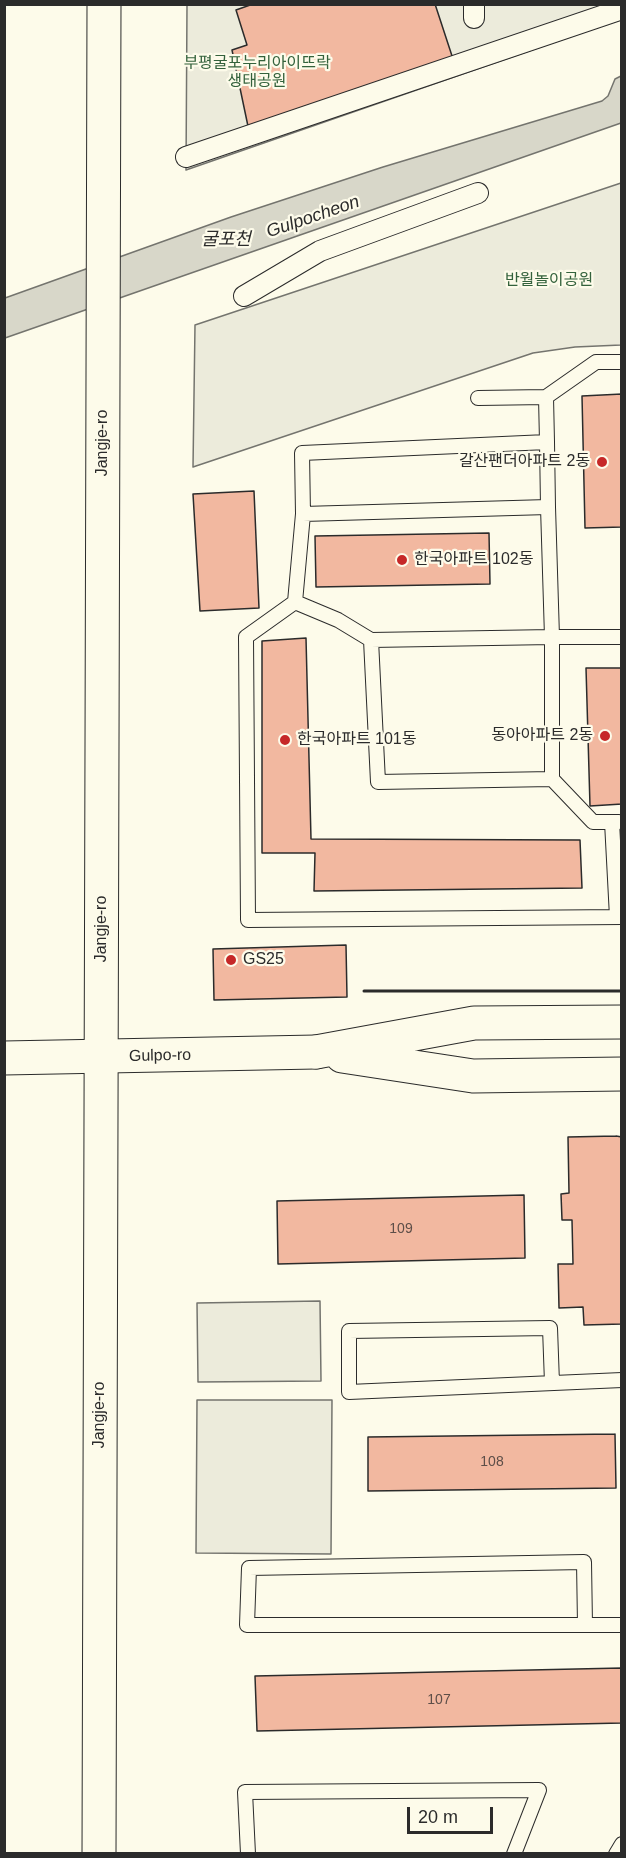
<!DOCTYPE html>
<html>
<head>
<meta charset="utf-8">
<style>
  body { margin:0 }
  #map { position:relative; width:626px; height:1858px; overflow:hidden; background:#fdfbea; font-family:Helvetica,sans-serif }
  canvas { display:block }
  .frame { position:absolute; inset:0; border:6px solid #2b2b2b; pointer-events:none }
  .scale { position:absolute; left:407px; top:1807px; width:86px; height:27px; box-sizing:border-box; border:3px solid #2b2b2b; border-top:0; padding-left:8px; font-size:18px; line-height:21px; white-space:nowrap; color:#2b2b2b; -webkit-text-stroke:4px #fdfbea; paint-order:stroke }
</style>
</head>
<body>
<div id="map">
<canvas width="626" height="1858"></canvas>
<div class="frame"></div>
<div class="scale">20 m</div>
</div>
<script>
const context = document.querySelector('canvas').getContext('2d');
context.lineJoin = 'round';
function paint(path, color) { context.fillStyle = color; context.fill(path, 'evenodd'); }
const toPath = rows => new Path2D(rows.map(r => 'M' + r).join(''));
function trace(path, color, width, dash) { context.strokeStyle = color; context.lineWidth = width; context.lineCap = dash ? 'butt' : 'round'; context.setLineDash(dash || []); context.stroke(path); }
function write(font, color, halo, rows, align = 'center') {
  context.font = font + ' Helvetica,"Noto Sans KR",sans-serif'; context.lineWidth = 4.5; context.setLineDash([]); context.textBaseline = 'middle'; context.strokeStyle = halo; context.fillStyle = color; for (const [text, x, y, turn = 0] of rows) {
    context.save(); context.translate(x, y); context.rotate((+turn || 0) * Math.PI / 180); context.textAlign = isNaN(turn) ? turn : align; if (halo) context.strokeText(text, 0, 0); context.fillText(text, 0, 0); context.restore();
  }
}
const green = toPath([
  [187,5,621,5,621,19,186,170,187,5],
  [621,183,621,345,575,347,533,353,193,467,195,325,621,183],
  [320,1301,321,1381,198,1382,197,1303,320,1301],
  [197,1400,332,1400,331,1554,196,1553,197,1400]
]);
paint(green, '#ecebdb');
trace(green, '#74746e', 1.5);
const water = toPath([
  [621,76,621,123,5,338,5,298,231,217,383,167,602,101,608,96,615,79,621,76]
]);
paint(water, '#d8d7c9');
trace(water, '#74746e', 1.5);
const building = toPath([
  [253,4,435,4,454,62,249,131,232,50,247,45,236,10,253,4],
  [622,394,622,527,585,528,582,396,622,394],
  [254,491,259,608,200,611,193,494,254,491],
  [489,533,490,584,316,587,315,536,489,533],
  [306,638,311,839,580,840,582,888,314,891,315,853,262,853,262,641,306,638],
  [586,668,622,668,622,804,590,806,586,668],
  [346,945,347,997,214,1000,213,949,346,945],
  [616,1136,622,1137,622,1324,584,1325,583,1307,559,1308,558,1264,573,1264,572,1220,562,1220,561,1194,569,1193,568,1137,616,1136],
  [524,1195,525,1258,278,1264,277,1201,524,1195],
  [615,1434,616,1488,368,1491,368,1437,615,1434],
  [622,1668,622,1723,257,1731,255,1676,622,1668]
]);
paint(building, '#f2b8a0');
trace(building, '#2b2b2b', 1.5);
const service = toPath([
  [546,397,596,362,622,362],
  [478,398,546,397,547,442],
  [303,514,302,453,547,442,548,507],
  [295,602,303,514,548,507,552,637,552,779,378,782,371,640,552,637,622,637],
  [371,640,338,620,295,602,246,637,248,920,622,917],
  [552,779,593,822,619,822],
  [612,822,617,917],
  [552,1383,550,1328,349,1331,349,1392,622,1380],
  [585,1625,584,1562,249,1568,247,1625,622,1625],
  [248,1854,245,1792,539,1790,514,1854],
  [616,1854,622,1844]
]);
const pedestrian = toPath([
  [474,18,474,4],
  [186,157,622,9],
  [244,296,320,251,478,193]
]);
const tertiary = toPath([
  [4,1058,316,1052]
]);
const secondary = toPath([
  [316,1052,474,1023,622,1022],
  [342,1056,473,1076,622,1074],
  [99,1854,104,4]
]);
trace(service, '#2b2b2b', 16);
trace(pedestrian, '#2b2b2b', 22);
trace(tertiary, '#2b2b2b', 35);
trace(secondary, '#2b2b2b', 35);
trace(service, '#fdfbea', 14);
trace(pedestrian, '#fdfbea', 20);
trace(tertiary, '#fdfbea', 33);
trace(secondary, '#fdfbea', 33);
trace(toPath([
  [364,991,622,991]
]), '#2b2b2b', 3);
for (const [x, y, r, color] of [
  [602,462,6,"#c62828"],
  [402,560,6,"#c62828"],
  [605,736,6,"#c62828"],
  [285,740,6,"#c62828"],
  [231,960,6,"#c62828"]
]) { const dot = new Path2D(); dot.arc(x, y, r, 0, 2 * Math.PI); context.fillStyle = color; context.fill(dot); trace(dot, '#fdfbea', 2); }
write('14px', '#5d4e48', null, [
  ["109",401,1229],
  ["108",492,1462],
  ["107",439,1700]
]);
write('16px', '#34623c', '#fdfbea', [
  ["부평굴포누리아이뜨락",257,64],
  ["생태공원",257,82],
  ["반월놀이공원",549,281]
]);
write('16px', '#2b2b2b', '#fdfbea', [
  ["Jangje-ro",103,443,-90],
  ["Jangje-ro",102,929,-90],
  ["Gulpo-ro",160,1056,-1],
  ["Jangje-ro",100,1415,-90]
]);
write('16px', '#2b2b2b', '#fdfbea', [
  ["갈산팬더아파트 2동",590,462,"right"],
  ["한국아파트 102동",414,560],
  ["동아아파트 2동",593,736,"right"],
  ["한국아파트 101동",297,740],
  ["GS25",243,960]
], 'left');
write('italic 18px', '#2b2b2b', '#fdfbea', [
  ["Gulpocheon",313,217,-19],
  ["굴포천",226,240]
]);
</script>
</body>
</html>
